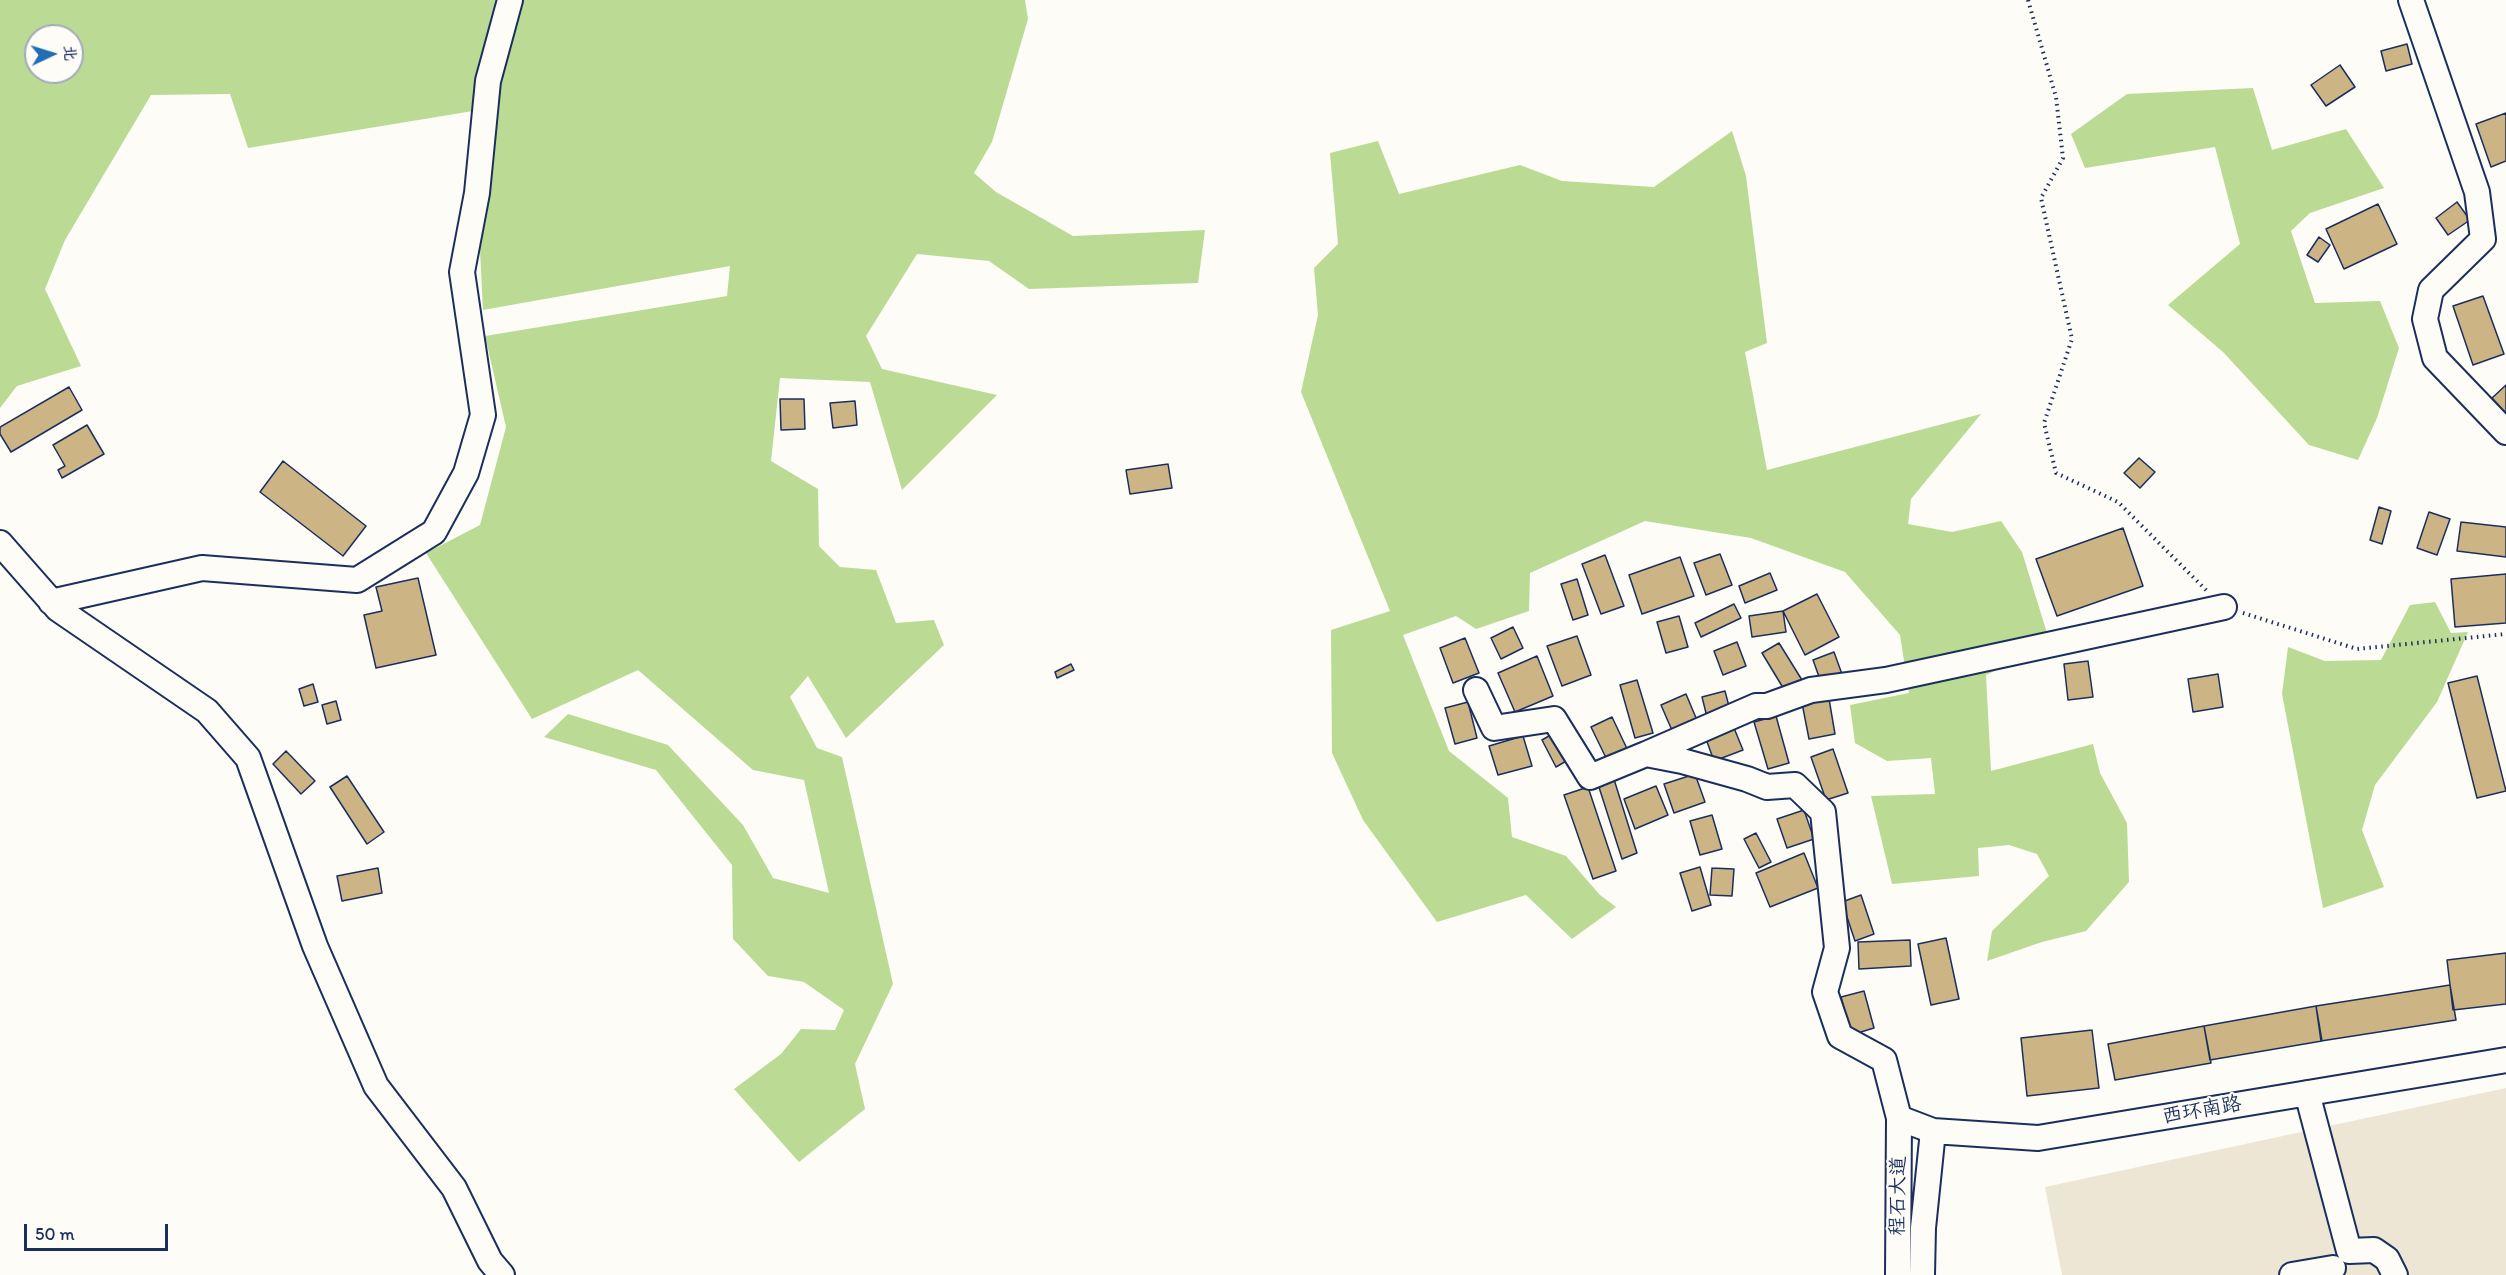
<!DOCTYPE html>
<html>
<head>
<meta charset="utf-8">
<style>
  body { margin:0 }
  #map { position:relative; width:2506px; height:1275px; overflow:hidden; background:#fdfcf7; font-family:Itim,"LXGW WenKai TC",sans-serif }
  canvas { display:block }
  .north { position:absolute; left:24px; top:24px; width:60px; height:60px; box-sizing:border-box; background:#fdfcf7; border:2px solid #a3aaba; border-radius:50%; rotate:86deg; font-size:16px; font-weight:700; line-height:24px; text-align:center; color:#1b2f5e }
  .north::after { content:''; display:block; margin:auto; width:21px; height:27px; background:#1f6fb2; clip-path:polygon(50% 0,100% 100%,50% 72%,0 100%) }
  .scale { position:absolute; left:24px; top:1224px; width:144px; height:27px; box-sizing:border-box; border:3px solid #1b2f5e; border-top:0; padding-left:8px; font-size:18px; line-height:21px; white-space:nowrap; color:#1b2f5e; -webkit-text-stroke:4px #fdfcf7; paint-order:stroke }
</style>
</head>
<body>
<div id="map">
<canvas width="2506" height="1275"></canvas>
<div class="north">北</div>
<div class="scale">50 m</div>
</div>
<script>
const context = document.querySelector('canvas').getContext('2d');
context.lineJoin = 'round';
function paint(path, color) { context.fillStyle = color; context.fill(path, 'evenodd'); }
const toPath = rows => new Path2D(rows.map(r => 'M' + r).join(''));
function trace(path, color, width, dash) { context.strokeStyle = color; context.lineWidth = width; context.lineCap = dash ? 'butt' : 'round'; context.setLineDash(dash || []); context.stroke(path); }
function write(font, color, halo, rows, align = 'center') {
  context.font = font + ' Itim,"LXGW WenKai TC",sans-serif'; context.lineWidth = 4.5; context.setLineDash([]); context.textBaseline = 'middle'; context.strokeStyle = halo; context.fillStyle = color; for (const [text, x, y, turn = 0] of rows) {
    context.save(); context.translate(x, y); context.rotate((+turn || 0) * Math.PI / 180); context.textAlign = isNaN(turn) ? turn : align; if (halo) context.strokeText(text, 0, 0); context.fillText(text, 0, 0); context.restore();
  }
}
paint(toPath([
  [2506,1088,2506,1275,2062,1275,2045,1187]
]), '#eee6d4');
paint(toPath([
  [0,0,1025,0,1028,19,992,142,974,173,996,192,1073,236,1205,230,1198,283,1029,289,989,261,917,254,866,336,882,369,997,395,902,490,870,382,780,378,771,461,818,489,819,546,840,567,876,570,896,623,934,620,944,645,846,738,808,676,790,697,817,748,842,757,893,984,855,1064,865,1109,799,1162,734,1089,781,1054,801,1029,835,1030,844,1010,804,982,768,976,733,939,732,865,656,770,544,737,568,714,668,745,743,825,773,878,829,893,804,780,753,770,638,670,532,719,426,553,480,525,506,427,485,336,727,296,730,266,483,310,473,111,248,148,230,94,151,95,65,240,45,289,81,366,17,386,0,408],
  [36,36,72,36,72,72,36,72],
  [2253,88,2272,150,2346,129,2384,188,2310,213,2291,231,2315,303,2380,301,2399,348,2377,418,2358,460,2309,445,2223,352,2168,305,2240,244,2215,147,2085,168,2071,134,2127,94],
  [1732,131,1746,176,1767,343,1745,352,1767,470,1981,414,1911,499,1908,524,1952,532,2001,521,2022,552,2051,646,1986,675,1991,771,2093,744,2100,773,2127,823,2129,882,2086,931,2042,942,1987,961,1992,931,2049,876,2037,854,2009,845,1978,848,1979,876,1892,884,1871,796,1935,794,1931,758,1887,761,1855,743,1850,705,1909,693,1900,635,1845,572,1751,538,1645,521,1530,573,1529,611,1476,629,1456,616,1403,635,1449,751,1508,798,1512,837,1566,856,1600,895,1616,907,1572,939,1526,895,1437,922,1363,820,1332,753,1331,630,1390,611,1301,392,1318,315,1314,268,1338,244,1330,153,1378,141,1399,194,1520,165,1562,181,1654,187],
  [2435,602,2451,633,2468,632,2437,702,2375,785,2362,830,2384,887,2323,908,2282,694,2288,647,2325,661,2381,660,2410,605]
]), '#bbdb94');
const building = toPath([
  [2407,44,2412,64,2386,71,2381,51,2407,44],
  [2340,65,2355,87,2326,106,2311,85,2340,65],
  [2506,113,2506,161,2491,167,2476,124,2506,113],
  [2457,202,2470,220,2448,235,2436,218,2457,202],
  [2378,204,2397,244,2344,269,2326,229,2378,204],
  [2319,237,2330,245,2318,262,2307,255,2319,237],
  [2483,296,2504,354,2473,365,2453,306,2483,296],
  [2506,385,2506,414,2492,398,2506,385],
  [69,387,82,410,11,452,0,434,0,427,69,387],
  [780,399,804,399,805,429,781,430,780,399],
  [855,401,857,425,833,428,830,403,855,401],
  [87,425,104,454,62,478,58,470,65,466,53,445,87,425],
  [2139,458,2155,472,2140,488,2124,473,2139,458],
  [283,461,366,526,343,556,260,492,283,461],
  [1168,464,1172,488,1130,494,1126,470,1168,464],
  [2379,507,2391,511,2382,544,2370,540,2379,507],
  [2429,512,2450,519,2437,555,2417,548,2429,512],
  [2461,522,2506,527,2506,557,2457,551,2461,522],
  [2123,528,2143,586,2057,616,2036,559,2123,528],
  [1720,554,1732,585,1706,595,1694,563,1720,554],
  [1605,555,1624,606,1601,614,1582,564,1605,555],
  [1680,557,1694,596,1642,614,1629,575,1680,557],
  [1770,573,1777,590,1745,603,1739,586,1770,573],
  [2506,574,2506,623,2455,627,2451,579,2506,574],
  [418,578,436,655,376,668,364,615,382,611,376,587,418,578],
  [1577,579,1588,615,1573,620,1561,584,1577,579],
  [1817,594,1839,637,1805,655,1783,611,1817,594],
  [1734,604,1741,618,1701,637,1695,623,1734,604],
  [1783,611,1786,632,1752,637,1749,616,1783,611],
  [1679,616,1688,647,1666,653,1657,622,1679,616],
  [1513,627,1523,648,1501,659,1491,638,1513,627],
  [1577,636,1591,675,1562,686,1547,646,1577,636],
  [1465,638,1479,673,1453,683,1440,648,1465,638],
  [1737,642,1746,666,1723,675,1714,651,1737,642],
  [1779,643,1802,680,1785,691,1762,653,1779,643],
  [1834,652,1843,677,1822,685,1813,660,1834,652],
  [1537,656,1553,696,1515,712,1498,673,1537,656],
  [2088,661,2093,697,2068,700,2064,664,2088,661],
  [1071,664,1074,670,1057,678,1055,672,1071,664],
  [2218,674,2223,707,2193,712,2188,679,2218,674],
  [2477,676,2506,791,2477,798,2448,683,2477,676],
  [1637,680,1653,733,1635,738,1620,685,1637,680],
  [313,684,318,702,304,706,299,689,313,684],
  [1725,691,1731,714,1708,721,1702,697,1725,691],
  [1828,693,1835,734,1809,739,1801,698,1828,693],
  [1686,694,1699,725,1674,735,1661,705,1686,694],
  [336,701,341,720,327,724,322,705,336,701],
  [1468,702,1477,738,1455,744,1445,708,1468,702],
  [1776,716,1789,763,1768,769,1754,722,1776,716],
  [1612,717,1630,755,1609,764,1591,727,1612,717],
  [1734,728,1743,750,1714,761,1706,739,1734,728],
  [1554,733,1568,760,1556,767,1542,740,1554,733],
  [1523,736,1532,766,1498,775,1489,746,1523,736],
  [1833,749,1848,793,1826,800,1811,757,1833,749],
  [286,751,315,781,301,794,273,764,286,751],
  [1695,774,1705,802,1674,813,1664,784,1695,774],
  [347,776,384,832,367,844,330,787,347,776],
  [1613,776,1637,853,1622,859,1597,781,1613,776],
  [1656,786,1668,815,1635,829,1624,799,1656,786],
  [1588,787,1616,871,1593,879,1564,795,1588,787],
  [1804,810,1814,839,1787,848,1777,819,1804,810],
  [1712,815,1722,849,1700,855,1690,821,1712,815],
  [1756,833,1771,862,1759,868,1744,839,1756,833],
  [1804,853,1818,888,1770,907,1756,873,1804,853],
  [1700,867,1711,905,1692,911,1680,873,1700,867],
  [378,868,382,893,342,901,337,876,378,868],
  [1712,868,1734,869,1732,896,1710,895,1712,868],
  [1861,895,1874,934,1855,941,1842,902,1861,895],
  [1946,938,1959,999,1931,1005,1918,944,1946,938],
  [1910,940,1911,966,1859,969,1858,942,1910,940],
  [2506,953,2506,1004,2453,1010,2447,960,2506,953],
  [2450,985,2456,1020,2321,1041,2316,1006,2450,985],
  [1864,991,1874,1028,1851,1035,1841,997,1864,991],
  [2316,1006,2322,1041,2210,1060,2204,1026,2316,1006],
  [2204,1026,2211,1063,2115,1080,2108,1044,2204,1026],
  [2092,1030,2099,1088,2027,1096,2021,1038,2092,1030]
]);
paint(building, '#ccb484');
trace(building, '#1b2f5e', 1.5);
const minor = toPath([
  [2411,0,2477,192,2483,239,2431,290,2425,319,2435,358,2506,432],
  [0,543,58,609,207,711,248,758,315,946,376,1086,454,1188,490,1261,502,1275],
  [51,602,202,568,357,580,434,532,466,473,483,415,462,272,477,193,488,81,510,0],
  [1476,690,1494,728,1554,719,1590,777,1646,754,1682,761,1747,779,1767,787,1795,785,1823,812,1837,948,1825,992,1840,1036,1884,1060,1899,1118,1898,1275],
  [1646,754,1756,706,1767,706,1811,690,1886,680,2224,607],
  [2307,1093,2349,1251,2374,1250,2387,1259,2395,1275],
  [1899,1118,1933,1131,2038,1138,2506,1060],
  [1922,1275,1923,1228,1933,1131],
  [2292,1275,2333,1268]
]);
trace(minor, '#1b2f5e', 28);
trace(toPath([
  [2028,0,2056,97,2063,158,2041,198,2072,339,2044,423,2056,473,2118,502,2207,591],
  [2243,613,2357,649,2506,634]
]), '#1b2f5e', 4, [1.5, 4.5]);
trace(minor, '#fdfcf7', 24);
write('20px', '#1b2f5e', '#fdfcf7', [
  ["西环南路",2202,1111,-10],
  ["程石大道",1899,1196,-89]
]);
</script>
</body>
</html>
